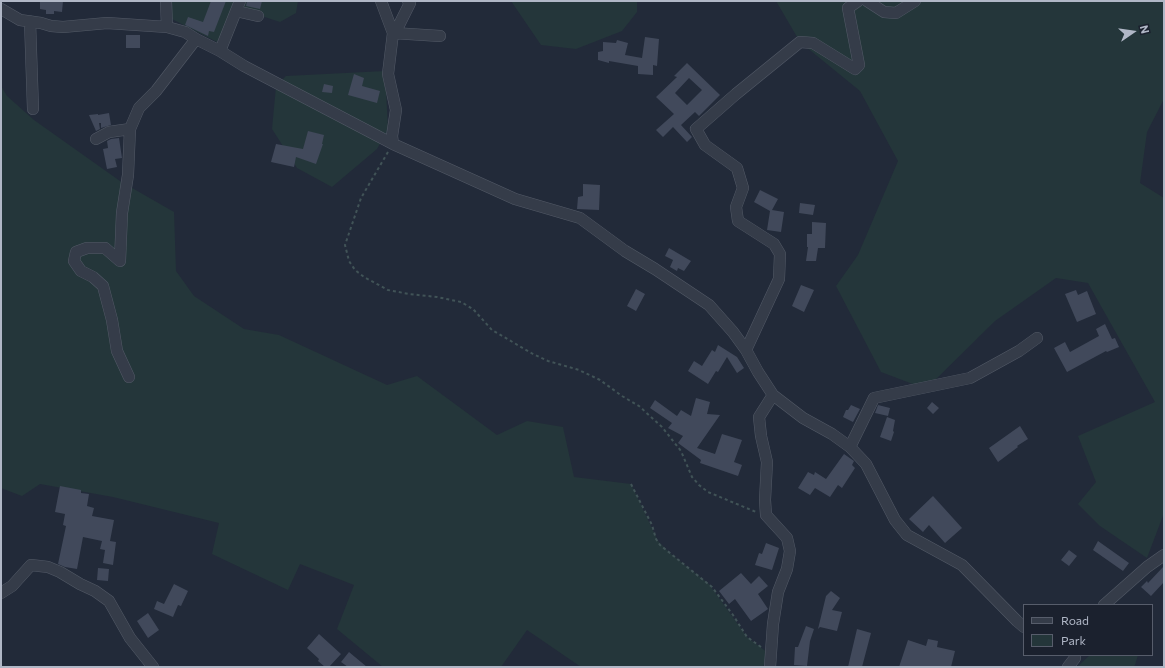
<!DOCTYPE html>
<html>
<head>
<meta charset="utf-8">
<style>
  body { margin:0 }
  #map { position:relative; width:1165px; height:668px; overflow:hidden; background:#222a39; font-family:Commissioner,sans-serif }
  canvas { display:block }
  .frame { position:absolute; inset:0; border:2px solid #b0b7c6; pointer-events:none }
  .legend { position:absolute; left:1023px; top:604px; width:130px; height:52px; box-sizing:border-box; background:#1b212e; border:1px solid #575d6b; margin:0; padding:5px 7px; list-style:none; font-size:12px; color:#b0b7c6 }
  .legend li { display:flex; align-items:center; gap:8px; height:20px }
  .legend b { width:20px; border:1px solid #575d6b }
  .north { position:absolute; left:1113px; top:12px; width:40px; height:40px; -webkit-text-stroke:3px #1b212e; paint-order:stroke; rotate:77deg; font-size:11px; font-weight:700; line-height:16px; text-align:center; color:#b0b7c6 }
  .north::after { content:''; display:block; margin:auto; width:14px; height:18px; background:#b0b7c6; clip-path:polygon(50% 0,100% 100%,50% 72%,0 100%) }
</style>
</head>
<body>
<div id="map">
<canvas width="1165" height="668"></canvas>
<div class="frame"></div>
<ul class="legend">
<li><b style="height:5px;background:#353c49"></b>Road</li>
<li><b style="height:11px;background:#24363a"></b>Park</li>
</ul>
<div class="north">N</div>
</div>
<script>
const context = document.querySelector('canvas').getContext('2d');
context.lineJoin = 'round';
function paint(path, color) { context.fillStyle = color; context.fill(path, 'evenodd'); }
const toPath = rows => new Path2D(rows.map(r => 'M' + r).join(''));
function trace(path, color, width, dash) { context.strokeStyle = color; context.lineWidth = width; context.lineCap = dash ? 'butt' : 'round'; context.setLineDash(dash || []); context.stroke(path); }
paint(toPath([
  [170,1,298,1,296,13,280,22,237,8,217,42,170,18],
  [511,1,637,1,637,12,622,31,576,49,541,45],
  [776,1,1164,1,1164,99,1147,132,1140,183,1164,198,1164,513,1147,558,1100,526,1078,504,1096,482,1078,436,1155,402,1088,283,1056,278,995,321,926,389,881,372,836,286,858,255,898,161,860,91,800,42],
  [385,71,388,129,377,149,332,187,297,168,272,129,276,86,286,76],
  [1,86,7,96,34,120,120,181,174,212,176,271,194,296,244,329,279,335,387,385,417,376,497,435,527,421,563,427,574,477,631,484,658,541,671,554,709,584,747,637,768,653,763,667,581,667,527,630,501,667,383,667,337,629,354,585,300,564,288,590,212,554,219,523,113,497,40,484,22,496,1,488],
  [1090,655,1138,655,1135,665,1133,667,1077,667]
]), '#24363a');
paint(toPath([
  [40,1,63,1,62,12,54,11,54,14,46,14,46,10,40,9],
  [211,1,226,1,214,32,209,31,208,36,185,25,188,17,203,22],
  [247,1,262,1,260,9,246,6],
  [126,35,140,35,140,48,126,48],
  [645,37,659,39,657,66,653,65,653,75,638,74,638,66,609,61,609,63,598,60,598,52,603,51,603,42,616,43,617,40,628,43,625,55,642,58],
  [687,63,720,95,699,116,695,112,681,125,692,137,687,142,673,127,663,137,656,130,674,114,656,97,677,77,674,76],
  [689,78,702,90,687,105,675,93],
  [354,74,364,78,362,86,380,91,377,103,348,95],
  [324,84,333,86,332,93,322,92],
  [109,113,111,125,101,128,101,123,99,123,100,129,96,131,89,115,98,114,98,115],
  [308,131,324,135,322,144,323,144,316,164,296,157,294,167,271,162,276,144,303,149],
  [119,138,122,158,115,159,117,167,107,169,103,149,108,148,107,141,111,139],
  [583,184,600,185,599,210,577,209,578,197,583,196],
  [760,190,778,199,772,210,784,212,781,232,767,230,770,211,754,202],
  [800,203,815,205,813,215,799,213],
  [812,222,826,223,825,248,818,248,816,261,806,261,808,247,807,247,807,234,812,234],
  [669,248,691,261,684,271,678,268,677,271,670,267,673,260,665,256],
  [801,285,814,290,804,312,792,306],
  [636,289,645,294,636,311,627,306],
  [1076,290,1078,295,1087,291,1096,314,1077,322,1065,294],
  [1105,324,1112,339,1115,338,1119,347,1107,352,1106,351,1067,372,1054,348,1065,342,1070,352,1099,336,1096,329],
  [718,345,737,357,744,368,737,373,727,357,718,372,716,371,708,384,688,371,694,361,702,366,712,350,715,352],
  [696,398,710,402,707,414,720,415,697,448,715,454,722,434,742,440,734,462,742,465,738,476,700,463,701,460,678,443,683,436,668,428,672,423,650,408,655,400,677,416,681,410,691,416],
  [932,402,939,408,933,414,927,408],
  [851,405,860,409,853,422,843,417,846,410,848,410],
  [878,405,890,408,888,416,875,413],
  [887,417,895,420,893,431,894,432,891,441,880,437],
  [1020,426,1028,439,1017,446,1018,447,998,462,989,448],
  [844,454,854,461,852,465,855,468,842,488,838,485,830,497,815,488,810,495,798,488,808,472,814,475,815,472,826,479],
  [60,486,81,490,81,493,89,494,87,506,94,508,92,516,114,520,110,541,116,542,113,565,103,563,105,550,100,549,102,541,83,537,77,569,65,567,58,564,66,526,63,525,65,514,55,512],
  [933,496,962,528,945,543,929,525,923,532,909,519],
  [1098,541,1129,563,1123,571,1093,550],
  [766,543,779,548,772,570,755,565,759,553,762,554],
  [1069,550,1077,556,1069,566,1061,560],
  [1164,566,1164,582,1151,596,1141,587,1147,581,1148,583],
  [98,568,109,569,108,581,97,580],
  [741,573,751,584,759,576,768,586,758,594,768,609,751,621,735,599,729,604,719,591],
  [174,584,188,591,181,606,178,605,173,617,154,609,157,601,164,604],
  [831,591,840,598,832,610,842,612,837,631,820,627,818,629,826,596],
  [148,613,159,630,148,638,137,621],
  [806,626,814,629,810,641,807,666,794,665,795,647,798,647],
  [857,629,871,633,862,667,848,667],
  [319,634,341,654,329,667,325,667,318,661,319,659,307,648],
  [928,639,938,641,937,647,955,651,951,667,899,667,908,640,926,646],
  [349,652,367,667,348,667,341,662]
]), '#41495b');
const minor = toPath([
  [166,1,167,27],
  [381,1,393,33,388,74,396,110,392,136,393,144],
  [867,1,884,12,896,13,915,1],
  [1,9,20,20,41,23,51,26,63,27,107,23,167,27,185,32,196,39,220,51,244,66,393,144,515,199,580,218,625,251,655,269,709,305,733,332,746,350,758,372,773,395,803,418,832,434,850,447,866,464,895,520,907,535,962,565,1017,621,1024,627],
  [236,11,258,16],
  [30,21,33,109],
  [393,33,440,36],
  [395,33,410,3,408,1],
  [220,51,240,1],
  [96,139,109,132,130,129],
  [746,350,779,279,780,254,774,244,738,221,736,207,743,188,737,168,705,145,696,129,736,94,800,42,813,43,855,69,859,65,848,8,858,1],
  [129,377,117,351,112,320,103,286,93,277,81,271,74,261,76,252,87,248,105,248,120,261,122,213,128,175,130,129,139,108,156,91,196,39],
  [850,447,874,398,970,378,1019,351,1037,338],
  [1,593,12,586,31,565,48,567,60,572,80,584,95,591,109,601,130,638,153,667],
  [1104,605,1147,567,1164,555],
  [770,667,773,624,778,592,787,569,790,551,787,538,766,515,765,500,767,462,761,436,759,417,773,395],
  [1068,667,1075,658,1075,655]
]);
trace(minor, '#535a67', 12);
trace(toPath([
  [388,152,361,198,345,245,349,261,355,270,364,277,388,290,409,294,437,297,461,302,473,309,492,330,533,354,548,361,579,370,600,380,622,396,639,406,662,427,681,451,692,477,699,485,708,492,756,512],
  [631,484,652,525,656,539,660,545,712,587,733,615,747,637,761,647]
]), '#415357', 2, [3, 3]);
trace(minor, '#353c49', 11);
</script>
</body>
</html>
